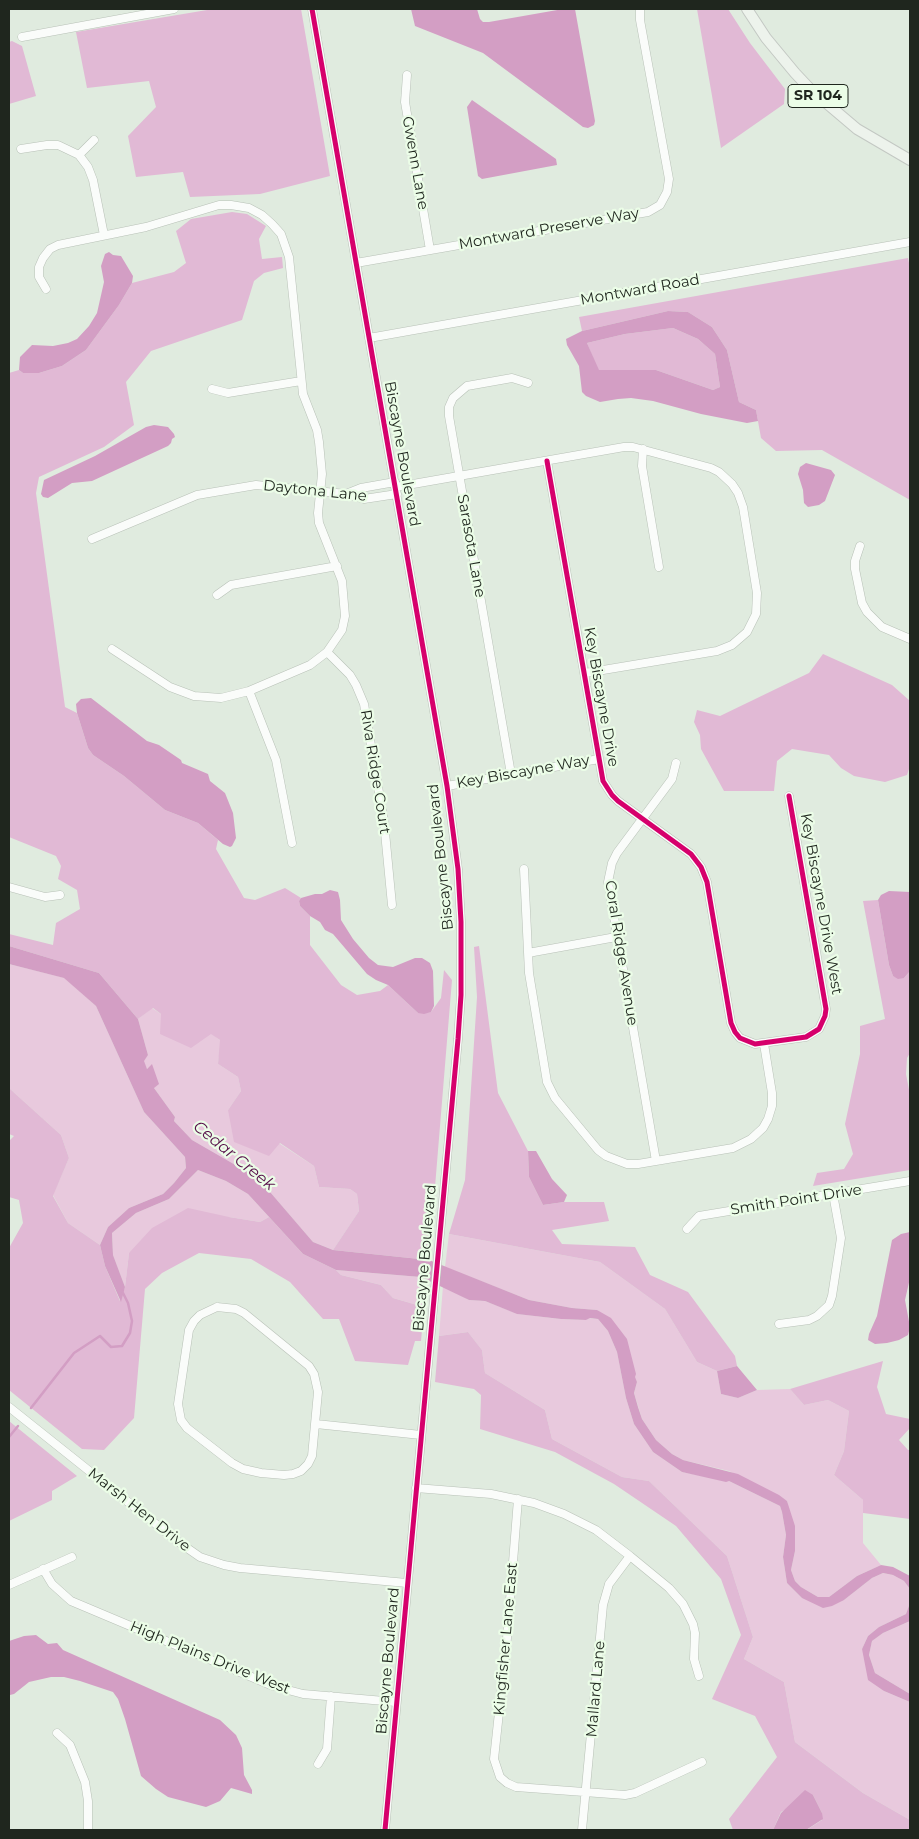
<!DOCTYPE html>
<html>
<head>
<meta charset="utf-8">
<style>
  body { margin:0 }
  #map { position:relative; width:919px; height:1839px; overflow:hidden; background:#e0ebdf; font-family:Montserrat,sans-serif }
  canvas { display:block }
  .frame { position:absolute; inset:0; border:10px solid #1f261e; pointer-events:none }
</style>
</head>
<body>
<div id="map">
<canvas width="919" height="1839"></canvas>
<div class="frame"></div>
</div>
<script>
const context = document.querySelector('canvas').getContext('2d');
context.lineJoin = 'round';
function paint(path, color) { context.fillStyle = color; context.fill(path, 'evenodd'); }
const toPath = rows => new Path2D(rows.map(r => 'M' + r).join(''));
function trace(path, color, width, dash) { context.strokeStyle = color; context.lineWidth = width; context.lineCap = dash ? 'butt' : 'round'; context.setLineDash(dash || []); context.stroke(path); }
function write(font, color, halo, rows, align = 'center') {
  context.font = font + ' Montserrat,sans-serif'; context.lineWidth = 4.5; context.setLineDash([]); context.textBaseline = 'middle'; context.strokeStyle = halo; context.fillStyle = color; for (const [text, x, y, turn = 0] of rows) {
    context.save(); context.translate(x, y); context.rotate((+turn || 0) * Math.PI / 180); context.textAlign = isNaN(turn) ? turn : align; if (halo) context.strokeText(text, 0, 0); context.fillText(text, 0, 0); context.restore();
  }
}
paint(toPath([
  [9,964,65,978,96,1006,144,1112,185,1157,186,1168,174,1183,163,1194,129,1208,108,1227,100,1245,68,1223,53,1195,69,1158,61,1135,9,1088],
  [152,1008,161,1014,211,1033,221,1041,218,1064,238,1077,241,1091,228,1110,314,1166,319,1187,350,1189,357,1194,359,1211,333,1250,313,1242,258,1178,192,1140,174,1121,175,1117,154,1088,152,1065,147,1069,143,1061,148,1055,138,1019],
  [198,1170,226,1181,248,1194,269,1217,260,1222,229,1217,129,1253,125,1287,113,1255,112,1233,136,1213,169,1199],
  [449,1234,600,1262,665,1309,697,1362,717,1371,721,1394,738,1398,757,1390,790,1389,804,1405,828,1400,849,1411,844,1451,834,1475,863,1500,863,1543,881,1565,857,1576,829,1597,818,1597,801,1587,795,1581,791,1570,795,1551,787,1501,729,1471,683,1460,672,1454,656,1440,642,1419,634,1393,637,1382,597,1310,572,1308,529,1300,445,1267],
  [336,1270,421,1277,428,1281,424,1307,393,1298,381,1285,341,1275],
  [443,1286,469,1300,485,1301,518,1314,561,1319,586,1320,589,1318,598,1319,608,1331,617,1352,626,1398,634,1424,653,1452,682,1472,729,1481,780,1506,782,1512,786,1535,783,1557,787,1583,802,1598,844,1600,872,1578,883,1573,893,1575,904,1581,910,1589,910,1603,906,1614,879,1627,868,1636,862,1649,884,1691,910,1702,910,1820,863,1793,795,1742,784,1682,744,1659,753,1637,727,1556,649,1481,622,1477,552,1439,545,1410,485,1373,482,1350,468,1332,439,1336],
  [910,1621,910,1694,875,1673,869,1655,872,1641,883,1633]
]), '#e8c9dd');
paint(toPath([
  [213,9,301,9,330,176,260,194,190,197,183,172,136,177,128,136,156,107,149,81,87,88,76,32],
  [697,9,728,9,750,43,785,89,784,104,721,148],
  [12,41,22,46,36,96,9,104,9,42],
  [232,212,247,214,266,226,259,239,262,259,282,257,283,268,264,273,254,281,242,320,151,351,126,382,134,425,104,447,39,477,36,493,65,707,77,713,88,748,93,755,124,776,165,810,198,823,218,840,216,849,244,898,255,900,285,888,301,898,299,901,300,906,310,916,310,945,341,985,357,995,380,991,388,985,418,1013,431,1012,441,998,444,970,452,980,429,1260,333,1250,359,1211,357,1194,350,1189,319,1187,314,1166,280,1143,269,1156,234,1142,228,1110,241,1091,238,1077,218,1064,220,1040,211,1034,191,1048,160,1034,161,1014,153,1008,138,1019,99,973,9,946,9,934,53,945,56,923,80,909,77,890,58,879,61,866,56,856,9,837,9,373,19,370,23,373,39,373,62,366,86,350,119,305,132,283,174,272,186,263,176,231,191,219],
  [908,258,910,268,910,503,910,500,822,450,776,451,761,438,756,410,739,402,727,350,712,327,688,312,668,311,582,331,579,317],
  [673,328,698,339,715,354,720,387,713,390,656,370,598,370,587,343,625,334],
  [823,654,892,685,910,701,910,766,907,775,885,782,854,776,841,768,829,755,792,749,777,761,774,791,724,791,701,749,700,735,694,722,697,710,720,716,809,673],
  [878,900,889,965,893,976,904,978,910,971,910,1053,907,1058,906,1074,910,1095,910,1170,813,1186,817,1173,844,1169,853,1154,845,1124,860,1054,860,1026,885,1019,863,901],
  [479,946,498,1093,528,1151,529,1177,543,1205,564,1202,604,1202,609,1221,552,1230,562,1244,635,1247,650,1275,688,1292,735,1356,737,1366,717,1371,697,1362,665,1309,600,1262,449,1234,465,1180,477,997,474,947],
  [9,1088,61,1135,69,1158,53,1196,68,1223,100,1245,105,1266,120,1301,125,1287,129,1253,152,1228,188,1208,229,1217,260,1222,269,1217,303,1254,336,1270,341,1275,381,1285,393,1298,424,1307,421,1341,415,1341,408,1365,355,1361,339,1319,323,1319,290,1282,251,1259,199,1253,162,1273,145,1289,134,1418,104,1450,82,1449,9,1390,9,1248,23,1223,19,1200,9,1197,9,1141,14,1136,9,1134],
  [468,1332,482,1350,485,1373,545,1410,552,1439,622,1477,649,1481,727,1556,753,1637,744,1659,784,1682,795,1742,863,1793,910,1820,910,1830,808,1829,822,1820,822,1813,813,1795,781,1812,773,1830,733,1830,729,1819,777,1757,755,1716,712,1699,741,1635,721,1579,676,1526,614,1484,555,1452,480,1429,481,1395,474,1389,435,1382,439,1336],
  [883,1361,877,1387,886,1414,910,1419,910,1428,899,1440,908,1450,910,1450,910,1519,863,1513,863,1500,834,1475,844,1451,849,1411,828,1400,804,1405,790,1389],
  [9,1421,77,1476,52,1491,52,1500,9,1521]
]), '#e1b9d5');
paint(toPath([
  [411,9,477,9,480,19,483,22,489,22,563,9,575,9,595,121,594,125,588,128,583,127,483,53,415,26],
  [472,100,556,159,557,165,482,179,478,176,467,107],
  [109,252,113,255,121,256,133,276,132,283,119,305,86,350,62,366,39,373,23,373,19,370,20,357,32,345,53,346,68,343,77,339,89,326,97,313,104,282,101,266,105,254],
  [668,311,688,312,712,327,727,350,739,402,756,410,758,421,747,423,701,414,653,401,631,398,618,399,600,402,586,396,582,392,579,366,567,345,566,339,582,331],
  [673,328,698,339,715,354,720,387,713,390,656,370,599,370,587,343,625,334],
  [154,425,168,427,174,434,175,437,172,439,171,443,168,446,92,481,72,483,48,498,43,497,41,494,44,480,95,456,146,427],
  [806,463,831,470,835,475,825,501,819,505,808,507,804,503,803,490,798,474,800,467],
  [91,698,147,741,159,745,181,760,182,763,208,774,210,781,225,793,233,813,236,838,232,846,230,847,223,844,198,823,165,810,124,776,93,755,88,748,77,713,76,704,81,699],
  [330,890,338,892,340,900,341,920,353,939,369,958,378,965,393,967,415,958,422,958,430,963,433,971,434,1006,431,1012,424,1014,418,1013,388,985,376,980,367,974,333,934,325,930,320,922,310,916,300,906,299,901,301,898,315,894,322,894],
  [889,891,910,892,910,971,904,978,898,979,893,976,889,965,878,900,881,895],
  [9,946,99,973,138,1019,148,1055,144,1061,147,1069,152,1064,159,1084,154,1088,175,1117,174,1121,192,1140,258,1178,313,1242,333,1250,429,1260,529,1300,572,1308,597,1310,611,1318,627,1339,636,1374,635,1377,637,1382,634,1393,638,1407,642,1419,656,1440,672,1454,683,1460,738,1474,779,1495,787,1501,795,1526,795,1551,791,1570,795,1581,801,1587,818,1597,829,1597,857,1576,881,1565,893,1567,910,1576,910,1597,910,1589,904,1581,893,1575,883,1573,872,1578,844,1600,832,1606,823,1608,802,1598,787,1583,783,1557,786,1535,782,1512,780,1506,729,1481,726,1482,682,1472,653,1452,634,1424,626,1398,617,1352,608,1331,598,1319,590,1318,586,1320,561,1319,517,1314,485,1301,469,1300,421,1277,336,1270,303,1254,248,1194,226,1181,198,1170,169,1199,136,1213,112,1233,113,1255,125,1287,121,1302,105,1266,100,1245,108,1227,129,1208,163,1194,174,1183,186,1168,185,1157,144,1112,96,1006,64,978,9,964],
  [528,1151,536,1151,552,1179,567,1195,564,1202,543,1205,529,1177],
  [910,1232,910,1278,905,1300,910,1327,908,1335,899,1340,887,1343,875,1344,868,1340,869,1334,877,1316,892,1240,901,1234],
  [737,1366,757,1390,738,1398,721,1394,717,1371],
  [910,1603,910,1621,883,1633,872,1641,869,1655,875,1673,910,1694,910,1702,884,1691,868,1680,862,1649,868,1636,879,1627,906,1614],
  [36,1635,48,1644,57,1643,63,1650,220,1720,236,1735,242,1748,244,1775,252,1790,252,1794,231,1788,220,1801,206,1807,168,1797,156,1789,141,1776,125,1719,118,1699,113,1692,80,1681,64,1677,51,1677,29,1682,14,1694,10,1695,9,1699,9,1641,24,1636],
  [805,1790,813,1795,822,1813,823,1819,806,1830,773,1830,781,1813]
]), '#d39ec4');
trace(toPath([
  [31,1408,74,1353,100,1336,111,1347,122,1346,130,1333,132,1321,128,1303,122,1291],
  [9,1437,18,1426]
]), '#d39ec4', 2.5);
const minor = toPath([
  [312,9,447,786,458,869,461,922,461,995,458,1039,385,1830],
  [22,37,174,9],
  [407,75,405,102,430,250],
  [21,149,47,145,58,145,79,155,88,167,93,180,104,235],
  [79,155,94,140],
  [356,263,648,212,660,205,667,192,669,179,640,20,640,9],
  [46,289,39,277,39,267,43,258,50,249,58,245,146,227,219,205,231,205,249,208,262,215,272,224,281,234,289,257,303,394,317,430,319,442,322,474,318,513,319,523,342,581,345,616,342,630,327,652,310,665,249,691,221,698,194,696,170,687,112,649],
  [369,338,910,242],
  [212,389,228,393,301,381],
  [643,449,642,466,659,567],
  [547,461,603,781,612,795,618,801,691,854,701,867,707,882,731,1023,735,1032,740,1038,755,1044,806,1037,819,1029,825,1016,826,1009,789,796],
  [396,487,624,447,633,447,711,468,719,472,732,484,738,493,743,507,757,593,756,614,747,632,732,645,717,651,585,673],
  [346,494,361,488,395,482],
  [92,539,197,495,256,485,346,494,364,499,397,494],
  [860,546,855,561,855,569,862,603,867,612,882,627,910,639],
  [217,595,231,585,337,566],
  [327,652,350,675,356,685,364,704,384,822,392,905],
  [249,691,276,760,292,843],
  [511,774,449,416,449,407,453,398,467,386,512,378,528,383],
  [447,786,599,759],
  [524,869,529,973,547,1082,555,1098,598,1150,606,1156,627,1164,638,1164,733,1148,751,1139,763,1128,768,1119,772,1106,772,1093,764,1044],
  [9,887,45,897,60,895],
  [528,953,616,937],
  [656,1161,608,882,612,863,617,853,672,779,676,763],
  [687,1229,699,1216,910,1181],
  [217,1307,236,1309,244,1313,309,1366,314,1374,318,1392,312,1456,308,1464,301,1471,293,1474,284,1475,261,1473,243,1469,232,1463,187,1428,181,1420,178,1404,189,1330,194,1321,200,1315,217,1307],
  [779,1324,809,1320,817,1316,829,1305,832,1296,841,1238,833,1194],
  [9,1407,177,1541,200,1557,224,1565,240,1568,407,1583],
  [316,1424,421,1435],
  [416,1488,491,1494,534,1503,564,1514,596,1530,630,1556,669,1588,683,1604,693,1624,695,1633,694,1659,699,1676],
  [518,1499,507,1638,494,1759,500,1777,507,1783,516,1787,625,1795,635,1793,702,1762],
  [43,1569,52,1584,71,1601,273,1686,303,1694,396,1702],
  [9,1585,72,1557],
  [57,1733,70,1745,85,1782,88,1801,88,1830],
  [318,1764,327,1749,331,1696],
  [582,1830,603,1605,609,1584,630,1556]
]);
const major = toPath([
  [747,9,766,38,795,73,811,90,857,129,910,160]
]);
trace(minor, '#b8c1b7', 9);
trace(major, '#c3c8c3', 12);
trace(minor, '#fafcfa', 8);
trace(major, '#edf3ec', 10);
trace(toPath([
  [312,9,447,786,458,869,461,922,461,995,458,1039,385,1830],
  [547,461,603,781,612,795,618,801,691,854,701,867,707,882,731,1023,735,1032,740,1038,755,1044,806,1037,819,1029,825,1016,826,1009,789,796]
]), '#d6006c', 5);
for (const [x, y, w] of [
  [818,96,60]
]) { const box = new Path2D(); box.roundRect(x - w / 2, y - 11.5, w, 23, 4); context.fillStyle = '#ebfde7'; context.fill(box); trace(box, '#1f261e', 1); }
write('bold 14px', '#1f261e', null, [
  ["SR 104",818,96]
]);
write('15px', '#1f261e', '#ebfde7', [
  ["Gwenn Lane",415,163,80],
  ["Montward Preserve Way",549,229,-10],
  ["Montward Road",640,290,-10],
  ["Biscayne Boulevard",402,454,80],
  ["Daytona Lane",315,491,6],
  ["Sarasota Lane",471,546,80],
  ["Key Biscayne Drive",601,697,80],
  ["Riva Ridge Court",375,772,81],
  ["Key Biscayne Way",523,772,-10],
  ["Biscayne Boulevard",441,857,-96],
  ["Key Biscayne Drive West",821,904,80],
  ["Coral Ridge Avenue",621,953,81],
  ["Smith Point Drive",796,1200,-9],
  ["Biscayne Boulevard",425,1258,-85],
  ["Marsh Hen Drive",139,1510,38],
  ["Kingfisher Lane East",506,1639,-85],
  ["High Plains Drive West",210,1658,22],
  ["Biscayne Boulevard",388,1661,-85],
  ["Mallard Lane",596,1689,-85]
]);
write('italic 16px', '#550c48', '#ebfde7', [
  ["Cedar Creek",234,1156,39]
]);
</script>
</body>
</html>
